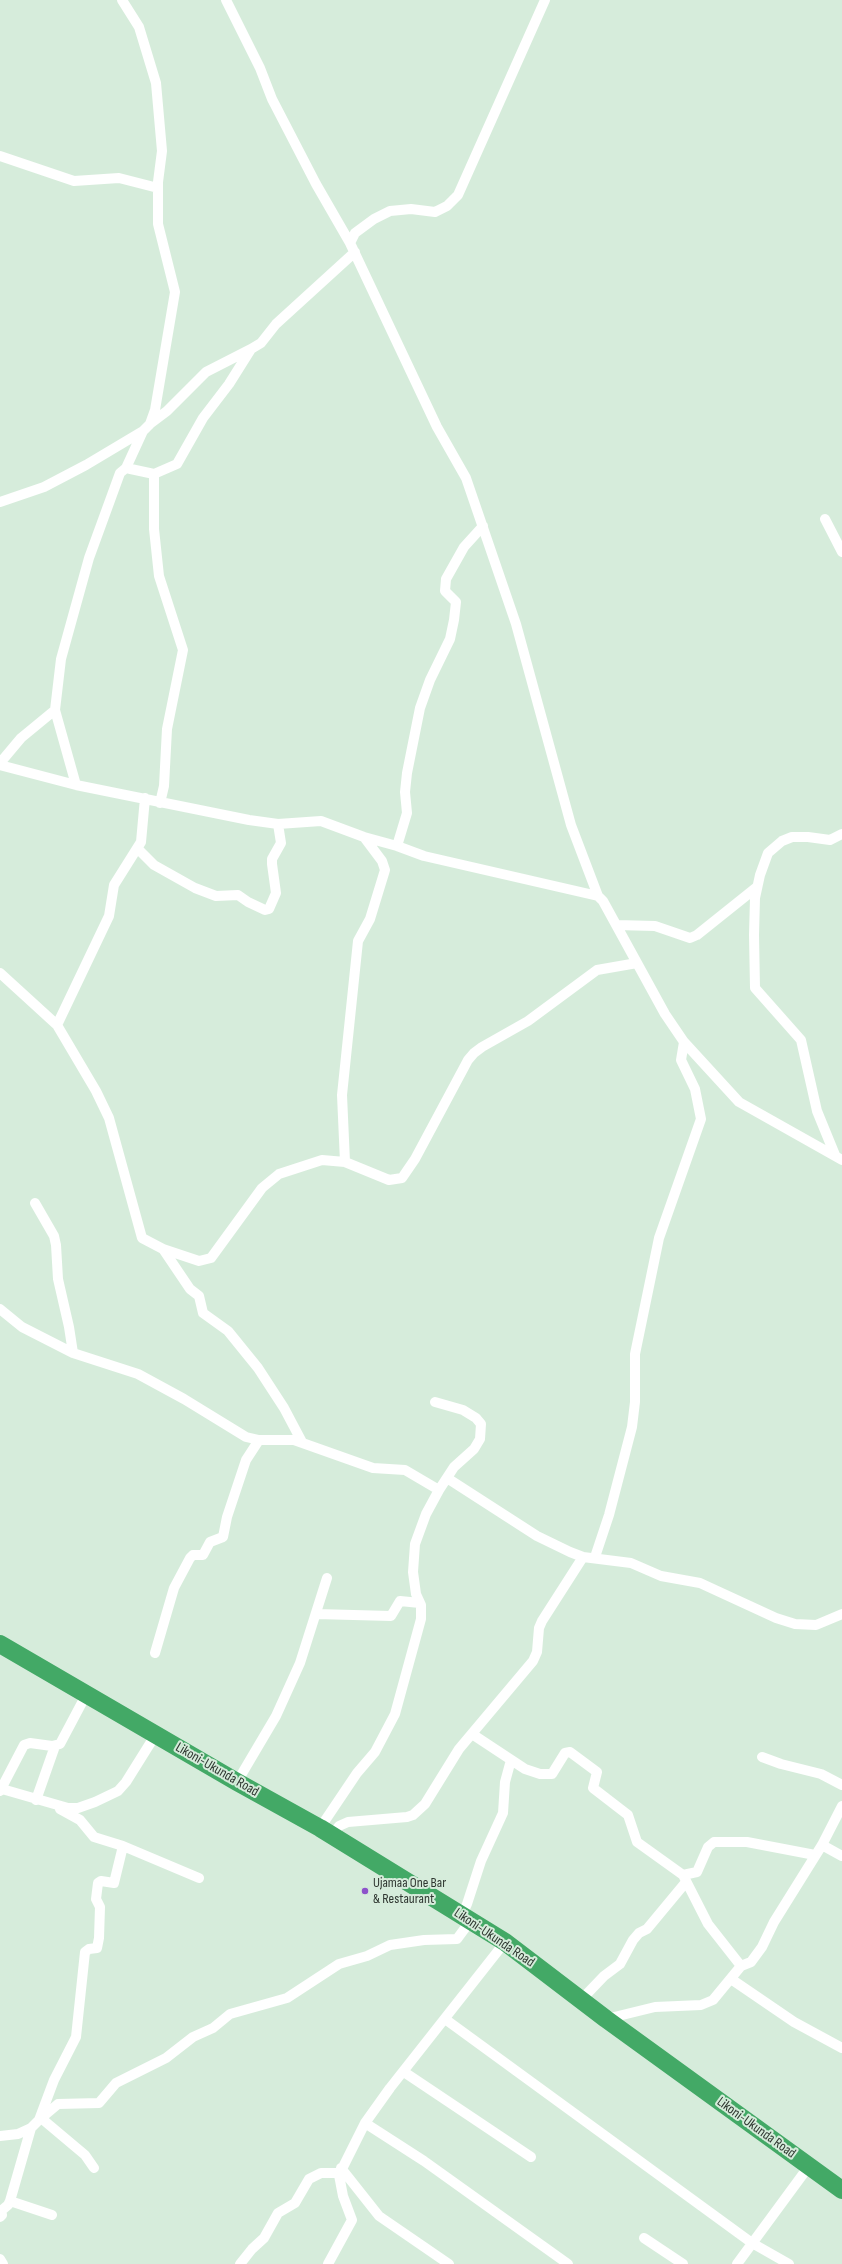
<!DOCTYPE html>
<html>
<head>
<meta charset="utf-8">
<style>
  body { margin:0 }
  canvas { display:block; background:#d6ecdb }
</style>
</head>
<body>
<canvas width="842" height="2264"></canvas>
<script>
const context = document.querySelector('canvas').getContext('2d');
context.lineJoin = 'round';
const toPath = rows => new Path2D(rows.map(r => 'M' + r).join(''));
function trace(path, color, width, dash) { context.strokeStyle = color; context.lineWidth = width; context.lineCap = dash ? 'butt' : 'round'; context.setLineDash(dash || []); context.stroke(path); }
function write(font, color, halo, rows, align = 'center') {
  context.font = font + ' "Sofia Sans Condensed",sans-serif'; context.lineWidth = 4; context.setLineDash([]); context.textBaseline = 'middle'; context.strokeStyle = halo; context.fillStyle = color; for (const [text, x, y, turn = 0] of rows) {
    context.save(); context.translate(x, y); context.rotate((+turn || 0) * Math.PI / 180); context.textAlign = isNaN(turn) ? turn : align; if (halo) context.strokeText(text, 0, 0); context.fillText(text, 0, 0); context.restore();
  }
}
trace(toPath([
  [226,0,260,68,272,99,316,184,350,243,437,427,466,478,516,624,571,825,598,896,603,901,665,1014,684,1042,739,1102,842,1160],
  [0,156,74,181,119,178,158,188],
  [350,243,355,233,374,219,390,211,411,209,435,212,447,206,458,195,545,0],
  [151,423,167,411,206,372,251,349],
  [126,468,143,431],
  [154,474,154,529,159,576,183,650,167,729,164,786,160,803],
  [0,502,44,487,86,465,143,431,150,424,155,410,175,292,158,224,158,182,162,151,156,83,139,27,122,0],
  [825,519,842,552],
  [0,763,21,738,55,710],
  [0,765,76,785,249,820,278,824,321,821,364,837,397,846,424,856,598,896],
  [76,785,55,710,61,659,89,558,120,473,126,468,154,474,177,464,203,418,229,384,251,349,261,343,276,324,355,252],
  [397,846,407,813,405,792,407,773,420,708,430,680,450,639,454,620,456,602,445,591,446,579,464,547,483,526],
  [138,849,154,865,195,888,216,896,238,895,248,902,265,910,269,909,276,893,272,864,272,859,281,843,278,824],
  [616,925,655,926,690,938,697,935,757,887],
  [0,973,57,1025,96,1091,109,1118,142,1238,163,1249,199,1261,211,1258,262,1188,279,1174,322,1160,345,1162,389,1180,402,1178,415,1159,468,1060,474,1053,482,1047,528,1021,597,970,637,963],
  [57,1025,109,916,114,885,141,842,145,798],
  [835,1155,817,1111,801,1040,755,988,754,935,755,898,760,875,768,853,782,841,792,837,808,837,830,840,842,834],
  [345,1162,342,1095,358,941,370,919,385,870,382,861,364,837],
  [35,1203,54,1236,56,1245,58,1279,69,1327,73,1353],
  [163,1249,190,1289,199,1296,203,1313,228,1331,258,1368,284,1408,302,1442],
  [0,1309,22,1327,73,1353,138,1374,184,1399,246,1437,259,1440,294,1440,373,1468,405,1470,439,1490],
  [447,1478,537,1536,570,1552,583,1557,631,1563,661,1576,700,1583,776,1618,795,1624,816,1625,842,1614],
  [595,1557,609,1515,632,1427,635,1402,635,1354,659,1238,701,1119,695,1089,681,1060,684,1042],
  [316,1614,391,1616,400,1601,420,1603],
  [155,1653,174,1588,190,1558,193,1555,203,1555,210,1542,223,1537,227,1517,246,1460,259,1440],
  [472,1734,525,1769,540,1774,552,1774,565,1753,570,1752,597,1772,593,1788,628,1815,637,1842,683,1875,708,1924,741,1966],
  [762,1757,781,1764,821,1774,842,1785],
  [237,1782,276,1716,300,1663,327,1578],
  [2,1789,68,1808,78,1808,95,1802,118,1791,126,1782,156,1734],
  [0,1791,24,1745,30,1743,52,1746,60,1744,86,1695],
  [36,1800,55,1746],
  [60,1809,80,1820,94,1837,123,1846,199,1878],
  [320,1828,357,1773,375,1752,395,1714,421,1619,421,1605,416,1594,413,1572,415,1544,426,1514,439,1490,454,1467,474,1449,480,1439,481,1424,476,1418,463,1410,435,1402],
  [332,1835,339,1826,348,1822,407,1817,413,1815,425,1804,459,1749,533,1661,537,1652,539,1628,542,1621,583,1557],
  [822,1845,842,1856],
  [683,1875,697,1872,708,1847,714,1842,747,1842,815,1855],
  [462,1915,467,1904,481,1861,503,1813,505,1782,511,1760],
  [731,1979,794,2022,842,2048],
  [582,1999,604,1976,620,1964,633,1940,639,1933,647,1929,686,1882],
  [445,2019,752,2243,789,2264],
  [606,2019,655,2007,701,2005,713,2000,741,1966,751,1962,762,1947,774,1922,822,1845,842,1806],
  [404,2072,531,2157],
  [41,2118,85,2155,94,2168],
  [39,2120,58,2104,99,2103,116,2083,166,2058,193,2037,213,2028,230,2014,287,1998,339,1964,367,1956,390,1945,424,1940,457,1939,471,1920],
  [365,2123,424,2161,568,2264],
  [0,2136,18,2134,31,2128],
  [341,2168,379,2216,449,2264],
  [52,2215,10,2201,31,2128,39,2120,54,2080,76,2037,85,1952,89,1949,97,1948,99,1938,100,1907,96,1899,98,1883,101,1881,114,1883,123,1846],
  [0,2217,2,2215,1,2211,8,2205,10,2201],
  [644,2238,683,2264],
  [0,2259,3,2264],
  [240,2264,252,2249,264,2238,278,2213,295,2203,309,2179,321,2173,339,2173],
  [328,2264,352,2220,343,2196,339,2175,365,2123,390,2088,505,1942],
  [737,2264,809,2166]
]), '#fff', 10);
trace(toPath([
  [0,1644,237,1782,320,1828,505,1942,606,2019,842,2190]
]), '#43a966', 18);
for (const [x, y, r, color] of [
  [365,1891,4,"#8d53ca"]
]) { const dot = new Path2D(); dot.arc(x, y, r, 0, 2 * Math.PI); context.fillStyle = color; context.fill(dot); trace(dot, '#d6ecdb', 1.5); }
write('14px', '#2e3630', '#d6ecdb', [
  ["Likoni-Ukunda Road",217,1770,30],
  ["Likoni-Ukunda Road",494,1938,34],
  ["Likoni-Ukunda Road",756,2128,36]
]);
write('14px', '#2e3630', '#d6ecdb', [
  ["Ujamaa One Bar",373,1883],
  ["& Restaurant",373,1899]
], 'left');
</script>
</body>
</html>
